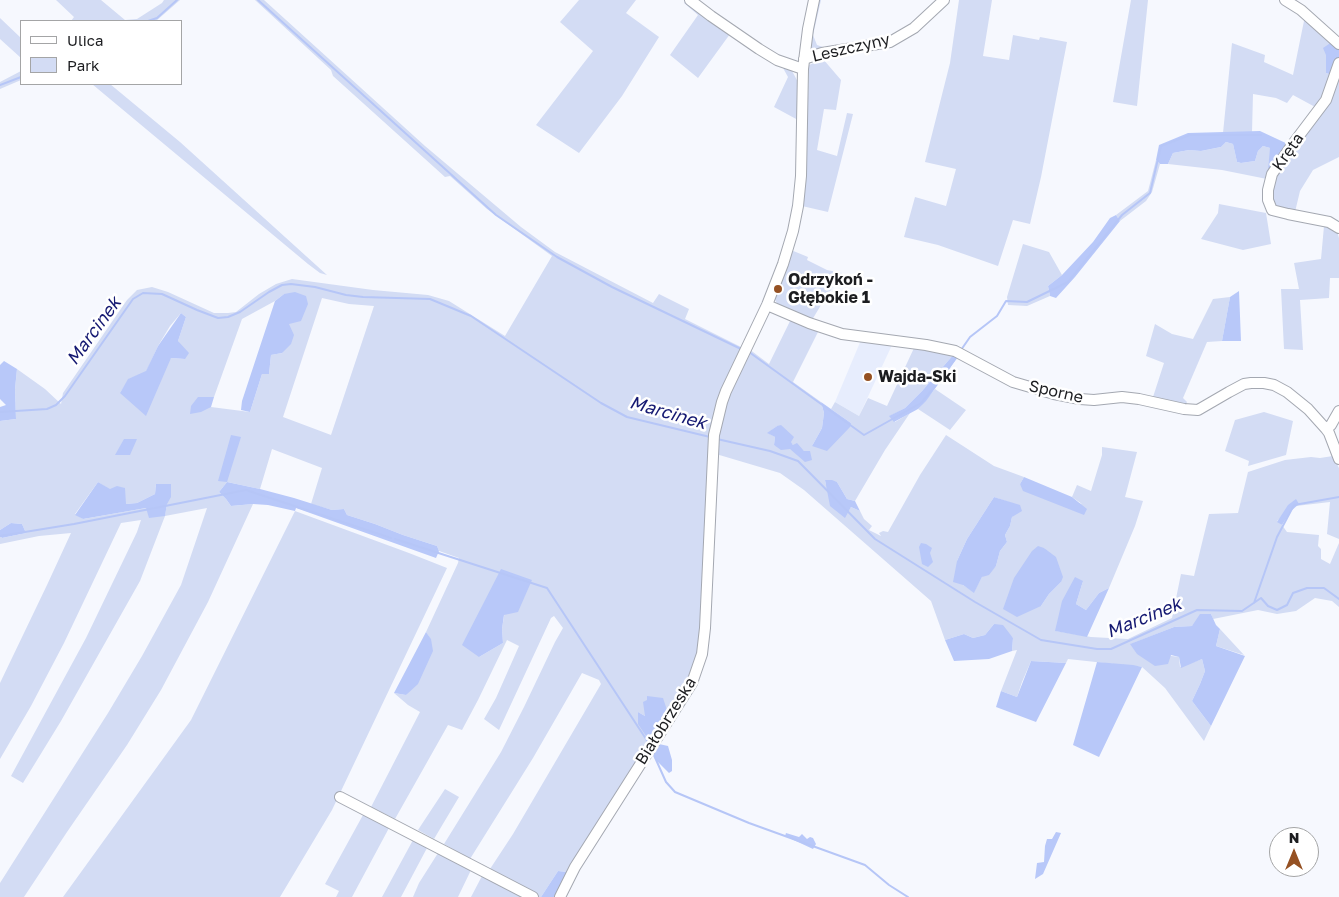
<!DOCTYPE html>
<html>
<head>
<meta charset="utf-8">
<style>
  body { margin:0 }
  #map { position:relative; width:1339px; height:897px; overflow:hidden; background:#f6f8fe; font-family:"Golos Text",sans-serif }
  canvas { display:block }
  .legend { position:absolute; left:20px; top:20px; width:162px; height:65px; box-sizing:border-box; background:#fff; border:1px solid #a4a5a6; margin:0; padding:6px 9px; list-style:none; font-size:15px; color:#1c1d20 }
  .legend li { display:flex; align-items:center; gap:10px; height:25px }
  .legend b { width:25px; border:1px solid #a4a5a6 }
  .north { position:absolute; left:1269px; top:827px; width:50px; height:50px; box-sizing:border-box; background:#fff; border:1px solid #a4a5a6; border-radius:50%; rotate:0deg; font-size:14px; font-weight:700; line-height:20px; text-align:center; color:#1c1d20 }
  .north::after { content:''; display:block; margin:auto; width:18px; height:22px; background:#955123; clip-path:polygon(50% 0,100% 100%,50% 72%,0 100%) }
</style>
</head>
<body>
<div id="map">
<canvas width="1339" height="897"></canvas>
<ul class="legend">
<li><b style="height:6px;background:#fff"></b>Ulica</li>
<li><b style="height:14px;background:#d3dcf4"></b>Park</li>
</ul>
<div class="north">N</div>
</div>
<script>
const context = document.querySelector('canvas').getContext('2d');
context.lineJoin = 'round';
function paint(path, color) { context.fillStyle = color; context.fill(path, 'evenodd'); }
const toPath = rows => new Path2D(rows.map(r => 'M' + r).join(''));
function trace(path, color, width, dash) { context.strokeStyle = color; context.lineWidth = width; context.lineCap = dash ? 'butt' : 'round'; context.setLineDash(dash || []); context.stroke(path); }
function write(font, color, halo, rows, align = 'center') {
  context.font = font + ' "Golos Text",sans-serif'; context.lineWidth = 5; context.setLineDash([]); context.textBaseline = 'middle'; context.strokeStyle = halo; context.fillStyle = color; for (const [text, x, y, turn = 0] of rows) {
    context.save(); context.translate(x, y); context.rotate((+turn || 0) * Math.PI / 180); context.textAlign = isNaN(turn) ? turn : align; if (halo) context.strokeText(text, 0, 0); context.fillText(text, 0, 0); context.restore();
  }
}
paint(toPath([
  [861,340,892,345,859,416,835,402]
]), '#e7edfd');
paint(toPath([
  [56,0,101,0,125,20,137,19,162,3,164,0,180,0,156,21,71,21,74,17],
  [255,0,264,0,425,146,521,227,555,252,653,303,659,294,689,309,685,319,743,348,719,397,701,634,696,667,668,713,647,700,645,716,638,712,650,742,567,872,558,871,541,897,538,897,490,869,513,834,601,684,599,680,582,673,533,758,470,859,444,844,501,752,524,707,555,642,563,628,554,616,551,618,499,730,484,719,496,698,519,646,507,640,478,700,462,730,448,725,395,819,371,807,420,712,408,705,394,693,406,695,431,640,426,632,458,563,459,558,439,551,437,546,403,535,375,524,347,515,344,509,332,510,311,504,322,468,272,449,260,489,227,482,219,492,226,499,231,506,253,504,208,602,161,690,127,745,67,832,24,897,0,897,0,883,108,713,142,656,181,585,207,508,165,516,140,581,61,721,23,783,11,776,86,638,137,532,141,520,121,523,64,643,31,706,0,759,0,683,47,585,71,533,39,536,0,544,0,536,2,538,26,533,22,524,11,523,0,530,0,421,16,419,15,389,17,369,45,389,61,404,63,393,127,300,137,290,152,287,168,292,214,313,228,313,236,312,259,294,276,284,292,279,373,290,428,295,449,301,505,336,552,256,487,209,450,176,445,177,333,76,331,70],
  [284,294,289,323,282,353,271,355,269,374,262,374,250,412,211,407,198,398,214,397,242,319,275,301],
  [322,298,349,304,374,306,331,435,283,417],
  [181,313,186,317,178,341,184,359,171,358,120,393,129,379,146,372,158,346,170,326],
  [98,482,110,490,126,504,137,503,155,494,156,484,167,504,165,515,146,508,83,519,75,514],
  [511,572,502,629,503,643,479,657],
  [579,0,636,0,626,13,659,37,622,96,579,153,536,125,593,51,560,22],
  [817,0,821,0,813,35,817,45,823,47,809,53],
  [959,0,992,0,983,56,1009,60,1013,35,1039,40,1040,37,1067,42,1041,177,1030,224,1013,220,998,266,938,245,904,237,915,197,946,206,956,169,925,162,950,63],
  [1131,0,1148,0,1137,106,1113,102],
  [686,1,730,34,698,78,670,55,698,15,684,3],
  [1305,16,1332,42,1326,55,1326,73,1332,75,1317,108,1293,95,1287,103,1276,98,1253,94,1252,132,1223,133,1232,43,1265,55,1264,62,1293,75],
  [0,18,21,38,21,58,0,39],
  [823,59,841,80,836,110,824,109,817,150,837,156,847,113,853,114,828,212,802,206,806,166,809,65],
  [783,68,792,71,798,82,798,120,774,107,788,77],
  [1339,70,1339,157,1313,170,1300,191,1295,212,1278,208,1273,205,1271,186,1275,176,1305,134,1315,123,1324,106],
  [21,71,21,80,0,89,0,82],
  [92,84,110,84,180,142,327,275,320,273,308,264],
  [1226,142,1233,144,1237,162,1241,163,1255,161,1258,151,1263,146,1270,148,1270,161,1267,179,1222,170,1168,164,1173,153,1189,150,1201,151,1221,147],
  [1156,160,1160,164,1152,192,1146,201,1120,221,1116,215,1148,191],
  [1219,204,1266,213,1271,244,1243,250,1201,239,1218,213],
  [1324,226,1331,226,1337,231,1339,238,1339,278,1330,278,1329,298,1300,300,1303,350,1284,349,1281,289,1299,289,1294,263,1321,259],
  [1023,244,1049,252,1062,275,1048,286,1050,296,1027,306,1008,305,1007,297],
  [791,250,808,257,807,260,827,270,842,273,821,305,812,320,778,306,774,297],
  [1230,297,1222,341,1207,342,1183,398,1187,402,1186,404,1153,397,1164,363,1146,356,1155,324,1172,334,1193,339,1213,299],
  [792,317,819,330,793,382,821,402,824,413,822,428,812,446,851,423,831,409,835,402,859,416,868,398,887,406,914,348,945,351,954,354,922,391,905,408,890,416,895,422,910,413,885,450,855,501,847,499,837,482,825,480,826,485,849,510,851,507,860,511,864,519,872,526,869,530,881,536,879,533,883,531,888,532,920,475,946,435,994,466,1024,477,1020,484,1082,504,1072,497,1077,485,1091,491,1102,455,1102,447,1137,452,1125,497,1143,501,1135,526,1109,588,1099,593,1086,610,1076,604,1083,581,1056,631,1091,637,1128,639,1172,618,1181,574,1194,576,1209,514,1238,513,1248,472,1285,460,1311,457,1320,458,1333,456,1339,468,1339,539,1327,534,1330,502,1296,506,1298,504,1277,521,1282,525,1287,532,1319,535,1318,546,1321,549,1321,559,1330,564,1339,543,1339,607,1332,601,1315,598,1296,611,1277,614,1258,610,1213,619,1211,614,1192,626,1174,627,1131,644,1136,651,1179,657,1180,667,1202,659,1205,671,1200,684,1192,701,1211,726,1204,741,1165,688,1142,667,1068,659,1066,663,1031,661,1022,682,1017,697,1001,691,1017,650,1012,651,1013,638,994,624,985,635,973,638,964,634,945,640,931,601,804,490,780,473,716,454,720,430,725,409,733,386,749,349,769,364],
  [777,426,793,445,804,451,790,449,774,445,775,437,768,433],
  [994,497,1020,506,1012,517,1010,526,1005,535,1007,542,1000,551,996,566,982,577,974,592,963,585,957,561,967,539],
  [1044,548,1061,582,1049,594,1041,606],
  [935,389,966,410,950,430,918,409],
  [1264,412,1293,421,1286,455,1248,466,1249,461,1225,451,1235,420],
  [295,511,409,553,447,568,332,810,280,897,63,897,191,720],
  [1220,629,1244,655,1216,646],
  [445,789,459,797,434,839,418,830],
  [363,815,389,828,352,897,336,897,339,891,325,884],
  [413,840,427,848,401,897,382,897],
  [438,853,471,870,458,897,413,897,419,883],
  [482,876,522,897,471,897]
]), '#d3dcf4');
paint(toPath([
  [1332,42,1339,49,1339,58,1332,75,1326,73,1326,55,1323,48],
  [1260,131,1290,145,1268,171,1270,148,1263,146,1258,151,1255,161,1241,163,1237,162,1233,144,1226,142,1221,147,1201,151,1189,150,1173,153,1168,164,1160,164,1156,160,1159,145,1188,133],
  [1116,215,1120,221,1075,277,1056,298,1050,296,1048,286,1062,275,1093,242,1110,218],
  [1239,291,1241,341,1222,341,1230,297],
  [295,292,306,296,308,304,301,321,289,324,294,335,291,344,282,353,271,355,269,374,262,374,250,412,241,410,242,401,275,301,284,294],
  [181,313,186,317,178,341,189,353,185,359,171,358,146,416,120,393,128,379,146,371,158,346],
  [954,354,958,357,926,401,918,409,894,422,889,416,905,408,922,391],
  [4,361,17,369,15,389,16,419,0,421,0,407,6,405,0,399,0,365],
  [198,397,214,397,211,407,201,412,190,414,191,406],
  [821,402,851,423,850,427,827,451,812,446,822,428,824,413],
  [781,425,794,437,791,442,793,445,797,443,804,451,810,451,812,460,805,462,790,449,781,450,774,445,775,437,767,433,777,426],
  [231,435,241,437,227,482,260,489,294,498,332,510,344,509,347,515,375,524,403,535,437,546,439,551,436,558,296,508,295,511,268,505,253,504,231,506,226,499,219,492,227,482,218,481],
  [124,439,137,439,130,455,115,455],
  [1024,477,1072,497,1087,509,1084,515,1023,491,1020,484],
  [825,480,832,480,837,482,847,499,855,501,860,511,851,507,845,518,830,506],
  [98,482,110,489,117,486,125,488,126,504,137,503,155,494,156,484,171,484,171,497,167,504,165,516,149,518,146,508,83,519,75,515],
  [994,497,1020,505,1022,511,1012,517,1010,526,1005,535,1007,542,1000,551,996,566,989,575,982,577,974,593,963,585,953,582,957,561,967,539],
  [1296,499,1299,504,1291,511,1282,525,1277,522,1288,505],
  [11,523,22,524,26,533,2,538,0,536,0,530],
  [921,543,926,544,932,548,930,553,933,562,928,567,922,564,919,547],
  [1038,546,1044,548,1056,557,1063,577,1061,582,1049,594,1041,606,1017,617,1003,609,1014,578,1032,551],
  [501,569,532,580,518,612,504,615,502,629,503,643,479,657,462,645],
  [1075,577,1083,581,1076,604,1086,610,1099,593,1109,588,1087,637,1055,631,1062,601],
  [1200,614,1211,614,1216,625,1220,629,1216,646,1245,656,1211,726,1192,701,1200,684,1205,671,1202,659,1181,668,1179,657,1171,655,1168,664,1155,666,1137,654,1130,644,1174,627,1192,626],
  [994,624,1003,625,1013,638,1012,651,989,659,954,661,945,640,964,634,973,638,985,635],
  [426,632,431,639,433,651,418,684,406,695,394,693],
  [1031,661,1066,663,1036,722,996,707,1001,691,1017,697],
  [1097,662,1133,665,1142,667,1099,757,1073,745],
  [647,696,663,698,668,713,650,742,638,724,638,712,645,716,643,702,647,700],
  [659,744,668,746,672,760,672,771,669,773,655,759,652,751,659,745],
  [1056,832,1061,833,1043,874,1035,879,1037,863,1044,862,1045,846,1047,839,1052,839],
  [786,833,799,837,802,834,807,839,810,837,813,838,816,844,813,849,785,836],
  [558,871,567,872,554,897,541,897]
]), '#b8c8f9');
trace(toPath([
  [258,0,496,215,557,257,612,287,741,349],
  [148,21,157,18,177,0],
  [0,85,21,77],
  [961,350,970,337,997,316,1006,301,1027,302,1068,282,1122,215,1150,193,1161,146,1190,135,1261,135],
  [749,352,864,435,921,403,941,379,957,356],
  [0,412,47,409,56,405,65,396,133,299,143,293,162,294,197,310,218,318,228,317,240,312,269,292,282,285,291,284,315,287,346,295,363,297,430,299,471,316,601,403,627,417,710,437],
  [717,439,770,451,798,461,875,539,975,602,1041,640,1097,649,1111,649,1197,610,1242,611,1261,598,1268,606,1277,610,1287,605,1293,593,1307,588,1324,588,1339,599],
  [0,536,74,524,246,490,391,538],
  [395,539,547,588,648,742],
  [1254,603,1277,537,1294,505,1339,497],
  [653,753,666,782,675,792,749,823,865,865,889,885,908,897]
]), '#b6c6f7', 2);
const minor = toPath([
  [690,0,711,16,759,49,777,60,803,69],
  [1285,0,1301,10,1339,44],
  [804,59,822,53,890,42,914,28,944,0],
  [1339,63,1326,100,1292,145,1272,174,1268,190,1268,200,1272,210,1288,214,1329,222,1339,228],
  [767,305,809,323,842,334,926,345,955,351,1013,382,1054,394,1080,399,1094,400,1122,397,1139,399,1184,409,1198,410,1229,392,1244,384,1251,383,1264,383,1274,385,1287,392,1308,409,1326,429,1329,433,1339,459],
  [1326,429,1331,425,1339,411],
  [340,797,533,897],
  [560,897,575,867,692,683,702,654,705,628,714,435,722,402,726,391,767,305,783,264,793,231,798,206,801,176,803,69,808,29,814,0]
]);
trace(minor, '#a4a8b1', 12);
trace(minor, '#fff', 10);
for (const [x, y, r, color] of [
  [778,289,5,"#955123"],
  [868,377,5,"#955123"]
]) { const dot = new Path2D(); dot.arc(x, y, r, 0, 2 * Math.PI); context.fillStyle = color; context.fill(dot); trace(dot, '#fff', 2); }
write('16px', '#1c1d20', '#fff', [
  ["Leszczyny",851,48,-13],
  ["Kręta",1288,152,-55],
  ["Sporne",1056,392,13],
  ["Białobrzeska",666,721,-58]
]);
write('bold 16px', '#1c1d20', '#fff', [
  ["Odrzykoń -",788,280],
  ["Głębokie 1",788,298],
  ["Wajda-Ski",878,377]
], 'left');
write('italic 18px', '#151972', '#fff', [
  ["Marcinek",94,331,-54],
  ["Marcinek",668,413,16],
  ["Marcinek",1144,618,-22]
]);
</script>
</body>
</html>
